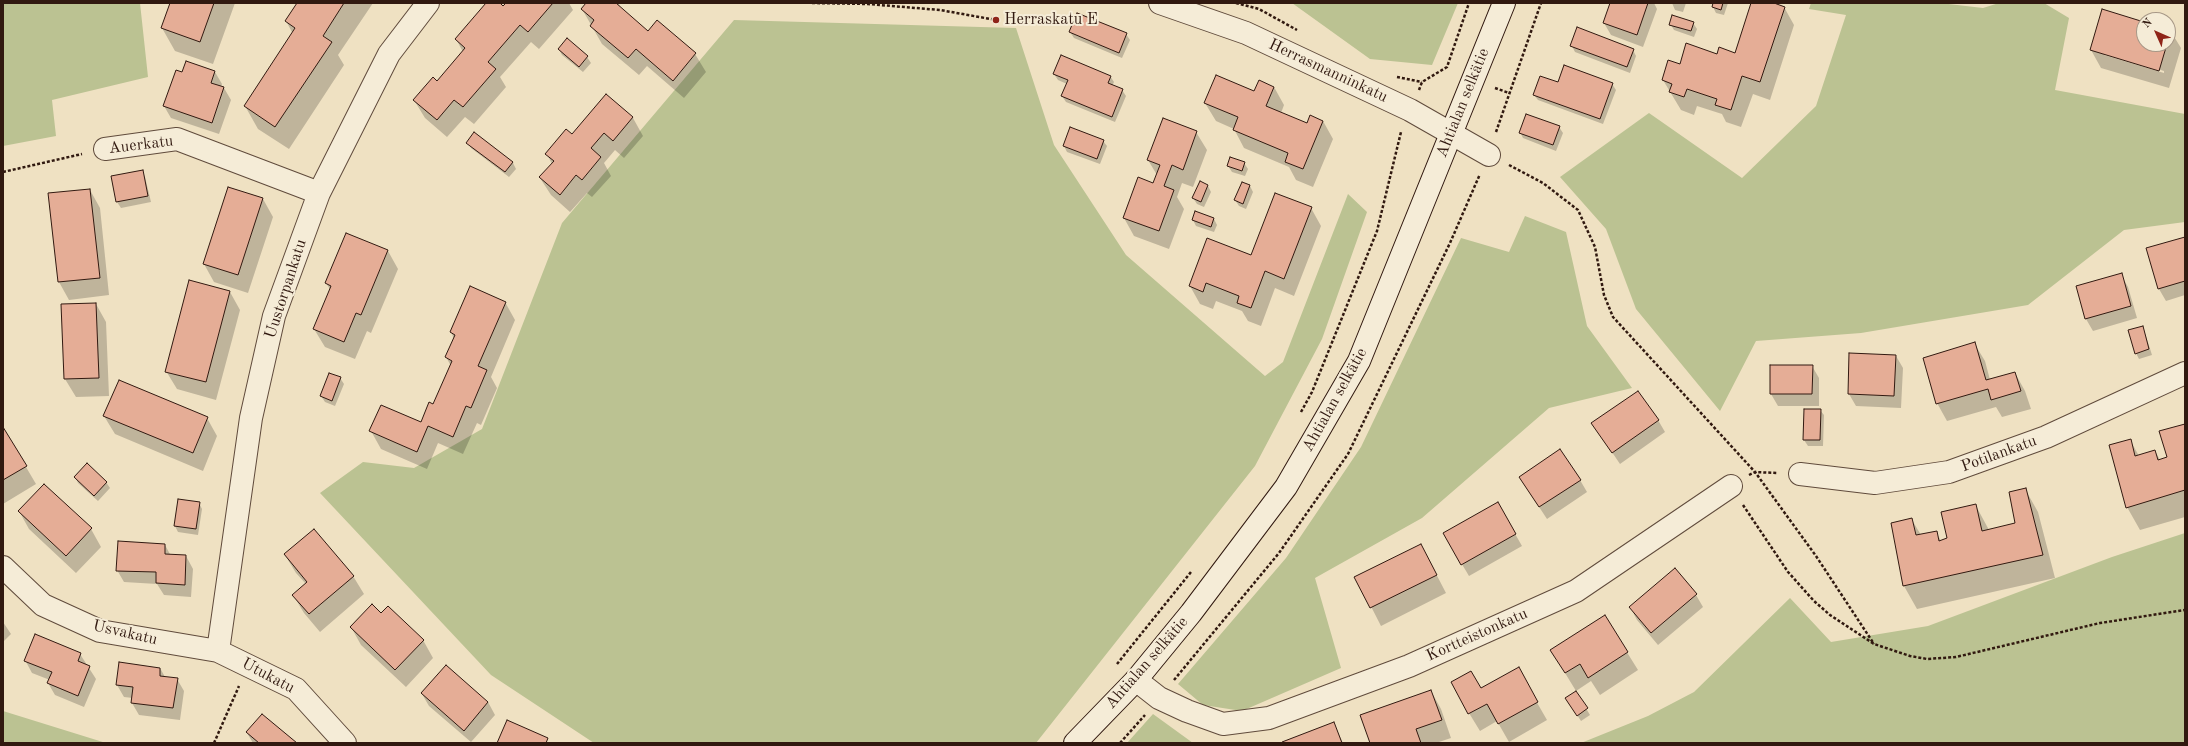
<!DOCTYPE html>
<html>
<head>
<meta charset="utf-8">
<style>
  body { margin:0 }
  #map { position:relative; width:2188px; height:746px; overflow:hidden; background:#efe1c2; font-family:"Old Standard TT",serif }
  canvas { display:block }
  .frame { position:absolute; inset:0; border:4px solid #311910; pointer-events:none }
  .north { position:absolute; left:2136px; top:12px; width:40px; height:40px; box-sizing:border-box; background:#f5ecd7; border:1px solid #a79887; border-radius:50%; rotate:315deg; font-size:11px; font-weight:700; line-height:16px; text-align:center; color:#311910 }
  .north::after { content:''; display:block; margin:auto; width:14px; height:18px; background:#8f2418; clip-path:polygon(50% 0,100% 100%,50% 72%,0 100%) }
</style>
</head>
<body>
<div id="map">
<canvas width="2188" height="746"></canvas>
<div class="frame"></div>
<div class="north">N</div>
</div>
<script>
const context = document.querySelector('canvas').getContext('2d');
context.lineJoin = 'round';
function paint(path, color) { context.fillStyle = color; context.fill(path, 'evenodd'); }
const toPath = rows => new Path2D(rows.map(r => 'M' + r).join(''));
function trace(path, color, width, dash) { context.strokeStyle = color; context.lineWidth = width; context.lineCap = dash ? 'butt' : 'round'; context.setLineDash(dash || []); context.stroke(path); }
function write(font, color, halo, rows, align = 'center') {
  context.font = font + ' "Old Standard TT",serif'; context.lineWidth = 4; context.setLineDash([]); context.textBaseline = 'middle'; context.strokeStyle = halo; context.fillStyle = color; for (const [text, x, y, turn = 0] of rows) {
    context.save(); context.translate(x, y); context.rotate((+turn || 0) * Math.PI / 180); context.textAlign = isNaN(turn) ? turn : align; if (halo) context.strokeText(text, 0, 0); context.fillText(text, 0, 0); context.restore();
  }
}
paint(toPath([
  [3,3,140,3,148,77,52,100,56,136,3,146],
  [1292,3,1458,3,1432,65,1370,59],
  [1811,3,1940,3,1983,8,1999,3,2044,3,2069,18,2055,90,2185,114,2185,222,2124,230,2028,305,1861,333,1756,341,1720,411,1636,309,1606,229,1560,177,1649,113,1742,178,1816,106,1846,15,1809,9],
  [734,20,1016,28,1054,145,1126,255,1265,376,1283,362,1348,194,1367,212,1322,339,1255,466,1036,743,594,743,491,675,320,493,363,462,414,468,482,429,562,223],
  [1525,216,1566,232,1587,326,1632,388,1549,408,1422,518,1315,578,1341,668,1242,711,1203,705,1178,684,1286,558,1361,447,1461,238,1509,252],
  [2185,533,2185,743,1581,743,1648,716,1694,692,1790,598,1831,642,1928,626,2112,557],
  [3,711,106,743,3,743],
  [1153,714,1193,743,1127,743]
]), '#bbc292');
paint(toPath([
  [171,3,235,3,213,64,175,51,162,28],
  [298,3,373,3,338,55,344,65,289,149,258,129,245,106,293,34,286,21],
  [487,3,498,3,503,7,507,3,569,3,573,10,539,49,531,42,500,77,506,87,474,124,465,117,447,137,425,118,414,100,437,82,463,52,456,39],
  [587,3,618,3,624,13,648,33,657,22,695,54,706,72,684,98,647,66,639,75,602,44,582,9],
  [1611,3,1654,3,1657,9,1643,47,1611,35,1604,23],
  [1672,3,1686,3,1683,12,1675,10],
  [1714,3,1728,3,1724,15,1716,13,1713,7],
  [1752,3,1771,3,1784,7,1794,25,1770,100,1753,94,1741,127,1726,122,1722,114,1697,106,1694,115,1681,110,1663,80,1680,65,1717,55,1735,54],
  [1693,23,1697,29,1694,37,1674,30,1671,25],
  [2144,23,2144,44,2168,44,2168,30,2170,30,2181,48,2169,88,2101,68,2091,50],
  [2104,53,2164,71,2164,73,2104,55],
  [1070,32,1126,34,1130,40,1122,58,1074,38],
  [1572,46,1633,50,1636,56,1630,73,1575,52],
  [559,49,587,57,591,63,583,72,562,55],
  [215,72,222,84,221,87,224,88,231,100,219,134,171,118,164,106,182,74],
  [1054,74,1110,76,1114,82,1112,86,1122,90,1126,96,1115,122,1066,102,1062,96,1067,84,1058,80],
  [1558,83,1612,84,1616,90,1603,124,1538,100,1534,95],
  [1274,87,1284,105,1281,113,1308,124,1323,121,1333,139,1313,187,1296,180,1289,167,1244,148,1234,129,1216,121,1205,103],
  [606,95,633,118,643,136,624,158,615,150,604,163,611,176,592,197,587,193,570,212,551,195,540,178,552,164,547,154,572,135],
  [1559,127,1563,133,1556,151,1523,138,1520,132],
  [1196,132,1207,150,1193,187,1182,183,1177,197,1184,209,1169,249,1134,236,1124,218,1154,184,1157,175,1148,160],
  [475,134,513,163,516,169,509,177,471,148,468,143],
  [1103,141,1107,146,1100,164,1067,152,1064,146],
  [1244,163,1248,169,1245,176,1232,172,1228,166],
  [142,171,145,177,151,202,121,208,117,202,112,177],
  [1201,182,1208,186,1211,192,1204,207,1197,204,1193,198],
  [1242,183,1250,186,1253,192,1246,209,1239,206,1235,200],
  [90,190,100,208,109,295,69,300,59,282],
  [263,199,273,217,248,293,214,282,204,264],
  [1311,208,1321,226,1294,296,1275,288,1261,326,1248,321,1242,311,1216,301,1213,309,1200,304,1190,286,1252,257],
  [1214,219,1217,225,1214,232,1196,226,1193,220],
  [347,234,388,251,398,269,371,333,367,331,355,359,325,347,314,329,331,291,326,283],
  [2185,238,2185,295,2166,301,2159,289],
  [2121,275,2128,287,2137,318,2093,331,2086,319],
  [230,292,240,310,216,400,177,389,166,371],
  [505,302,515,320,491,377,497,388,481,425,477,423,463,454,438,443,427,469,381,449,371,431,421,423,434,405,451,366,446,357,454,339,451,332],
  [96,304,106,322,109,396,76,397,65,379,62,305],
  [2143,327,2152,355,2139,359,2136,353],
  [1974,343,1985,361,1990,380,2015,373,2025,391,2031,409,2002,417,1996,407,1947,421,1937,403],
  [1896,356,1903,368,1901,408,1856,406,1849,394],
  [1812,366,1819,378,1819,406,1778,406,1771,394],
  [340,378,344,384,335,406,325,402,321,396],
  [1820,410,1824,415,1823,446,1808,446,1804,440],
  [104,416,207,418,217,436,203,471,115,434],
  [1658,420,1665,432,1620,464,1593,424],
  [2185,425,2185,517,2140,530,2127,507,2130,440,2139,456,2155,451,2160,460,2168,458],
  [3,428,36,484,3,504],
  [75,477,106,482,110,488,98,501,78,483],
  [1520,478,1580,480,1587,492,1547,519],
  [2025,489,2038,512,2055,578,1917,609,1904,586,1892,524,1912,520,1921,535,1936,532,1941,541,1948,539,1976,506,1989,530,2017,524],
  [199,503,202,509,198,535,178,532,175,526],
  [1498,504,1522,546,1469,576,1444,534],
  [19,511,91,529,101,547,76,573,29,529],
  [165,545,171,556,186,556,193,569,191,597,164,595,157,584,124,582,117,570],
  [1421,545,1446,593,1381,626,1356,577],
  [285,555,353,576,364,594,320,632,304,613,293,595,306,584,296,573],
  [1675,569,1696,595,1703,607,1658,645,1637,620,1630,607],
  [381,614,423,640,433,658,406,687,361,645,351,627],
  [1605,617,1638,670,1600,695,1591,681,1576,691,1562,668],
  [3,622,11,634,3,642],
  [80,654,96,679,84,707,55,695,48,683,50,680,32,673,25,660],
  [446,666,488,702,495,715,471,742,429,706,422,694],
  [160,668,165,677,177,679,184,691,180,720,139,715,132,703,133,698,124,697,117,685],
  [1528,687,1547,720,1509,742,1497,721,1480,731,1469,713,1481,689],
  [1431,691,1441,709,1451,738,1436,743,1371,743],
  [1576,692,1590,715,1581,721,1570,704],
  [1334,724,1343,743,1283,743],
  [247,733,296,743,253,743]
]), '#0003');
const building = toPath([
  [170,3,214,3,200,42,161,28,170,3],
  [297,3,344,3,323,36,332,42,275,127,244,106,295,28,285,21,297,3],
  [486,3,500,3,503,6,506,3,553,3,528,32,520,25,488,62,496,69,463,107,454,100,437,120,413,100,433,77,437,81,465,48,455,39,486,3],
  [586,3,616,3,648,31,657,20,696,53,673,81,636,49,628,58,590,26,594,20,581,9,586,3],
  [1610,3,1648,3,1637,35,1603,23,1610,3],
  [1713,3,1723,3,1721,10,1712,7,1713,3],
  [1751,3,1774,3,1785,7,1760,82,1742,76,1731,110,1715,105,1717,99,1687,89,1684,97,1669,92,1672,84,1662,80,1668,60,1680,64,1686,43,1717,54,1719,47,1735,53,1751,3],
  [2102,9,2144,22,2144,44,2167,44,2159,71,2090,50,2102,9],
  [1077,13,1127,33,1119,53,1069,32,1077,13],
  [1672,15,1694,22,1691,31,1669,25,1672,15],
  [1577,27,1634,49,1627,67,1570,46,1577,27],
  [567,38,588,56,579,67,558,49,567,38],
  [1061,55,1111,76,1108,83,1123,89,1112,117,1061,96,1068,80,1053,74,1061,55],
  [186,61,215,71,211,83,224,87,212,123,163,106,176,70,182,72,186,61],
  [1564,65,1613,83,1600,119,1533,95,1540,76,1558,82,1564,65],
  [1216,75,1254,91,1259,80,1274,87,1266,106,1307,123,1310,115,1323,121,1303,169,1285,162,1288,153,1233,130,1238,117,1204,103,1216,75],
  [606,94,633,117,613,141,604,133,591,148,601,157,582,180,576,175,560,195,539,177,554,161,545,154,566,129,572,134,606,94],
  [1526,114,1560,126,1553,145,1519,133,1526,114],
  [1163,118,1197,131,1183,170,1172,165,1164,186,1174,190,1159,231,1123,218,1138,177,1153,183,1160,165,1147,160,1163,118],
  [1070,127,1104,140,1097,159,1063,146,1070,127],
  [474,132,513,162,505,172,466,143,474,132],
  [1230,157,1245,162,1242,171,1227,166,1230,157],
  [143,170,148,196,116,202,111,176,143,170],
  [1200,181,1208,185,1201,202,1192,198,1200,181],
  [1242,182,1250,185,1243,204,1234,200,1242,182],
  [228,187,263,198,238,275,203,264,228,187],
  [90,189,100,278,58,282,48,193,90,189],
  [1275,193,1312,207,1284,279,1265,271,1251,308,1237,303,1239,296,1206,283,1203,292,1189,286,1207,238,1251,255,1275,193],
  [1195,211,1214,218,1211,227,1192,220,1195,211],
  [346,233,388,250,361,315,356,313,344,342,313,329,331,286,325,283,346,233],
  [2185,237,2185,281,2158,289,2146,248,2185,237],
  [2122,273,2131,306,2085,319,2076,286,2122,273],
  [189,280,230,291,206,382,165,372,189,280],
  [470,286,506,302,478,366,487,370,471,408,466,406,453,437,428,426,417,452,369,431,381,405,421,422,429,402,433,404,452,361,445,357,455,335,450,332,470,286],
  [96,303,99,378,64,379,61,304,96,303],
  [2143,326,2149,349,2135,354,2128,330,2143,326],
  [1975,342,1986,380,2015,372,2021,391,1991,400,1988,389,1936,404,1923,358,1975,342],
  [1849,353,1896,355,1894,396,1848,394,1849,353],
  [1770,365,1813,365,1812,394,1770,394,1770,365],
  [329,373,341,377,332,401,320,396,329,373],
  [119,380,208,417,193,453,103,416,119,380],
  [1638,391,1659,420,1612,453,1591,423,1638,391],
  [1804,409,1821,409,1820,440,1803,440,1804,409],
  [2185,424,2185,490,2126,508,2109,445,2131,439,2135,456,2155,450,2158,460,2167,457,2159,431,2185,424],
  [3,427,27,466,3,480,3,427],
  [1560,449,1581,480,1539,507,1519,477,1560,449],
  [87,463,107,482,94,496,74,477,87,463],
  [44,484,92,528,66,556,18,511,44,484],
  [2026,488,2043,555,1903,586,1891,523,1912,518,1916,535,1937,531,1939,541,1947,538,1941,512,1976,504,1982,531,2015,523,2009,492,2026,488],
  [178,499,200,502,196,529,174,526,178,499],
  [1498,502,1516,534,1461,565,1443,533,1498,502],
  [314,529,354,576,309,614,292,595,307,582,284,554,314,529],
  [118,541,165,544,165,554,186,555,185,585,156,583,156,572,116,571,118,541],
  [1421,544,1437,575,1370,608,1354,577,1421,544],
  [1675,568,1697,594,1651,633,1629,607,1675,568],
  [372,604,381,613,388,606,424,640,395,670,350,627,372,604],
  [1605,615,1628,652,1588,678,1580,664,1565,673,1550,650,1605,615],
  [35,634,81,653,78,661,90,666,78,696,47,683,52,672,24,661,35,634],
  [119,662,160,668,160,676,178,678,173,708,131,703,133,687,116,685,119,662],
  [446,665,488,702,464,731,421,693,446,665],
  [1519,667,1538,702,1498,724,1487,704,1468,714,1451,682,1471,671,1481,688,1519,667],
  [1431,690,1442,720,1416,729,1421,743,1370,743,1360,715,1431,690],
  [1576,691,1588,708,1577,716,1565,698,1576,691],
  [262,714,297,743,259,743,246,732,262,714],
  [507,720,548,738,546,743,497,743,507,720],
  [1334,722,1342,743,1282,743,1282,742,1334,722]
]);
paint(building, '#e5ad96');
trace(building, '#311910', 1);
const street = toPath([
  [1160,3,1246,33,1410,110,1489,155],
  [105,149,177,139,319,193],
  [1800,474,1875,483,1949,472,2046,437,2185,373],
  [3,567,43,605,100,631,218,651,296,689,345,743],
  [218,651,251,418,274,316,319,193,389,54,428,3],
  [1136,680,1159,698,1187,711,1223,724,1269,718,1409,666,1576,591,1731,486]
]);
const secondary = toPath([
  [1075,743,1136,680,1191,613,1286,487,1359,361,1504,3]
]);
trace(street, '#604b3c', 24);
trace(secondary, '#311910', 24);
trace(toPath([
  [812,3,868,4,940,10,996,20],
  [1236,3,1259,9,1297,30],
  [1397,77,1422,82],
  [1495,88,1509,93],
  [1419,90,1422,82,1447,67,1469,3],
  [1496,132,1541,3],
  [1509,165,1543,183,1578,210,1595,247,1604,295,1613,317,1755,472,1816,556,1874,644],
  [3,172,82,154],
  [1301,412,1312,392,1377,231,1401,132],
  [1749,475,1755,472,1777,473],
  [1743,505,1788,572,1814,601,1830,615,1874,644,1910,656,1927,659,1956,657,2100,623,2185,610],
  [1117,664,1191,572],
  [1174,680,1279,553,1348,454,1450,243,1480,174],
  [214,743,239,686],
  [1120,743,1145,715]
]), '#311910', 2.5, [3, 2]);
trace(street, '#f5ecd7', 22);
trace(secondary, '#f5ecd7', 22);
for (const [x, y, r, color] of [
  [996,20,4,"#8f2418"]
]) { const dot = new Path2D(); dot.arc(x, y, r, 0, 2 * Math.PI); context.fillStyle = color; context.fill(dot); trace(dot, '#f5ecd7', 1.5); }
write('16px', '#311910', '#f5ecd7', [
  ["Herraskatu E",1004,20]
], 'left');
write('16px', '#311910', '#f5ecd7', [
  ["Herrasmanninkatu",1328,71,25],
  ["Ahtialan selkätie",1463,103,-68],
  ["Auerkatu",141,145,-7],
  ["Uustorpankatu",286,289,-72],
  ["Ahtialan selkätie",1335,400,-61],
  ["Potilankatu",1999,454,-20],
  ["Usvakatu",125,633,13],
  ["Kortteistonkatu",1477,635,-24],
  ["Ahtialan selkätie",1147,663,-49],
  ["Utukatu",268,676,28]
]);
</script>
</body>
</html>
